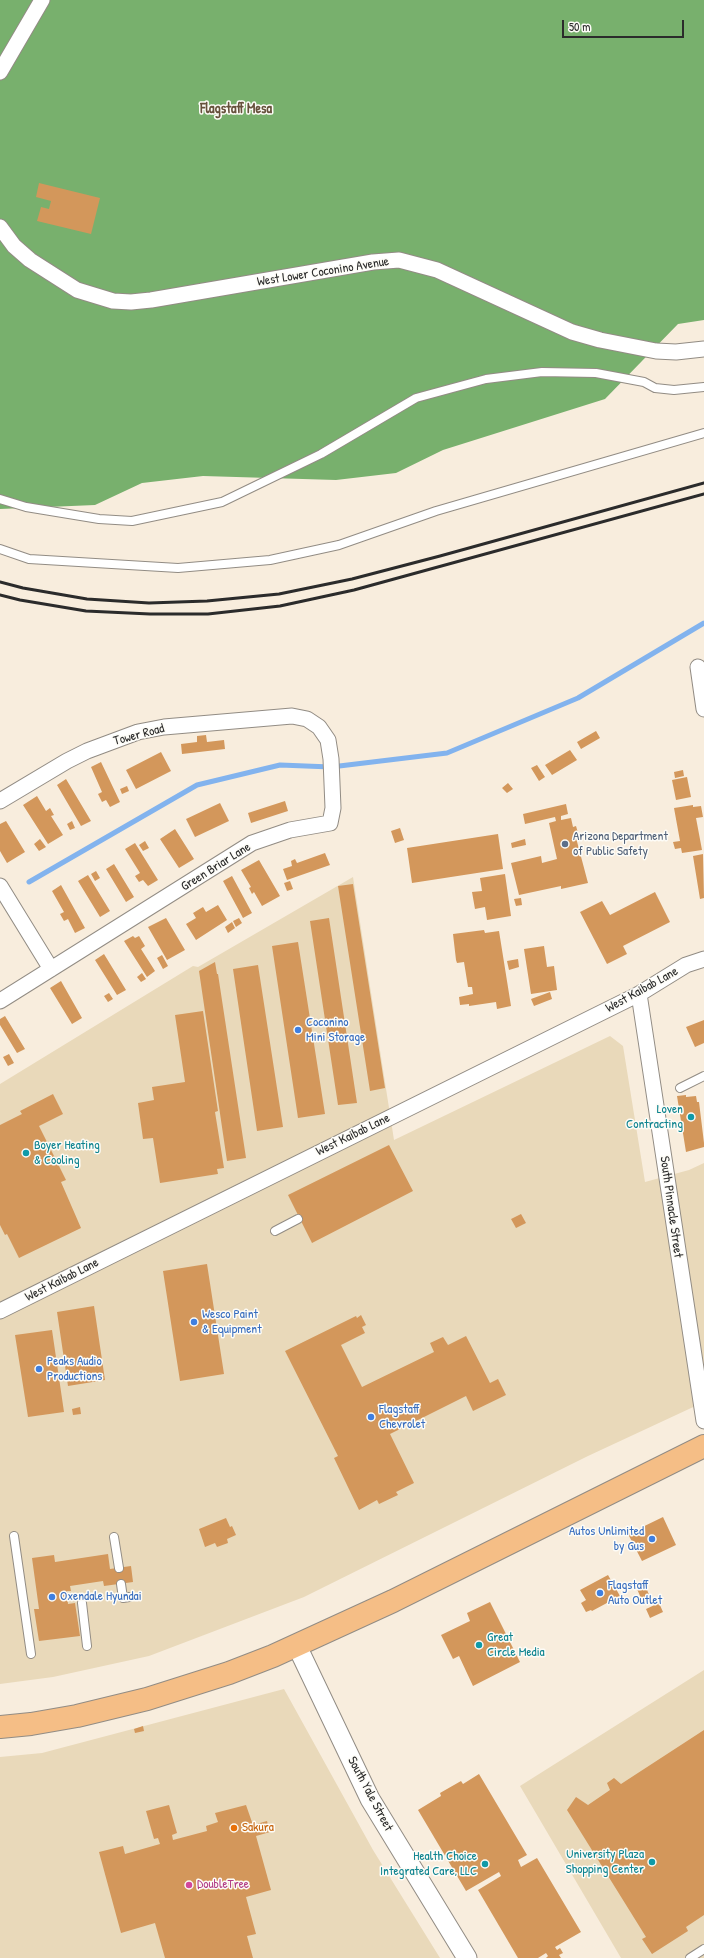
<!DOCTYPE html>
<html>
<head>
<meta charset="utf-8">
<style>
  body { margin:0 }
  #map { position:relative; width:704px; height:1958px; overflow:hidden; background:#f8eddd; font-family:"Patrick Hand",sans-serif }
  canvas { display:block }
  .scale { position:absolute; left:562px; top:20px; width:122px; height:18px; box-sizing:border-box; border:2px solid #2b2b2b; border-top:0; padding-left:5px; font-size:12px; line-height:14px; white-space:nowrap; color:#2b2b2b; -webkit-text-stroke:3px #fdfcf7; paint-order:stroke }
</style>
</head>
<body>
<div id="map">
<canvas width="704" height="1958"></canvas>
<div class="scale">50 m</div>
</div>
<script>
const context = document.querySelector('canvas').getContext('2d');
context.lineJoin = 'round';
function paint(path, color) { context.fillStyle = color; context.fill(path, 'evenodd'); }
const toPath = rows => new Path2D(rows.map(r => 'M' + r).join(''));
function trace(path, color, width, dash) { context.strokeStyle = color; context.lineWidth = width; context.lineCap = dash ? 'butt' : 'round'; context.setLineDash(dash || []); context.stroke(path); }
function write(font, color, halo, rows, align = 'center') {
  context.font = font + ' "Patrick Hand",sans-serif'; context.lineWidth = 3; context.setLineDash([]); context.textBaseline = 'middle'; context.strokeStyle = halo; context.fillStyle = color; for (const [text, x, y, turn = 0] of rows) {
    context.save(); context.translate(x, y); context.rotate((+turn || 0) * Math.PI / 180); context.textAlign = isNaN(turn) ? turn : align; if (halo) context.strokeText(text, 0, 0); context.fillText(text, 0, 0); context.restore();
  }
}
paint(toPath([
  [353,877,394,1140,610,1036,623,1046,645,1182,689,1170,704,1163,704,1402,588,1456,304,1597,149,1656,53,1677,0,1684,0,1084,193,966,198,967],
  [704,1670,704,1958,621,1958,520,1786],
  [284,1689,373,1850,440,1958,0,1958,0,1757,42,1753]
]), '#e9d9ba');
paint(toPath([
  [0,0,704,0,704,320,678,324,605,399,443,450,396,473,336,480,203,476,142,483,95,505,0,509]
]), '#78b06d');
trace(toPath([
  [29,882,197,785,280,765,331,767,447,753,578,698,704,623]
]), '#82b3ee', 5);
paint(toPath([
  [39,183,100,198,91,234,37,221,41,207,49,209,51,201,36,197],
  [596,731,600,738,581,749,577,742],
  [206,735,207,742,224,740,225,749,182,754,181,744,197,742,197,736],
  [570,750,577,760,552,775,545,765],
  [161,752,171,771,136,789,126,770],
  [101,762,120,802,110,807,106,800,102,802,98,794,102,792,91,767],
  [537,765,545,777,539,781,531,768],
  [683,770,684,776,675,778,674,772],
  [687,777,691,797,676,800,672,780],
  [66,779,91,821,81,826,57,785],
  [508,783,513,789,507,793,502,788],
  [127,786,129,791,122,794,120,789],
  [37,796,46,811,50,808,54,815,51,816,63,835,48,844,23,805],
  [285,801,288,811,251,823,248,813],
  [220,803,229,821,195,837,186,819],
  [566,804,568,814,561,816,561,820,571,818,573,827,576,826,578,833,575,834,588,883,561,889,561,886,519,895,511,863,541,856,542,863,557,859,549,823,556,821,555,817,525,824,523,814],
  [693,805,693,807,701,806,703,817,696,818,702,850,682,853,681,848,675,849,673,842,680,841,674,808],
  [6,821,25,852,7,863,0,851,0,824],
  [72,821,75,828,70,830,67,824],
  [400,828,404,840,395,843,391,831],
  [175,829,194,859,179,868,160,839],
  [498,834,503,869,412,883,407,848],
  [40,839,46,847,39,851,34,844],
  [525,839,526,845,512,848,511,843],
  [145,841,149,848,143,851,139,845],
  [135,843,158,880,148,886,143,880,139,882,135,876,140,873,125,849],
  [325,853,330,865,287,880,283,869,292,866,291,861,295,859,297,863],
  [703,854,704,898,700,899,693,856],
  [259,860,280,896,262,906,254,892,252,894,249,888,251,887,241,870],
  [114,864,134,897,126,902,106,869],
  [96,871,100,878,95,881,91,874],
  [505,874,511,916,487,920,485,907,475,909,472,892,482,891,480,878],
  [88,875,110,911,100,917,78,881],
  [232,876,252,913,243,918,223,881],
  [290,881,293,889,287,891,284,883],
  [353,884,385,1088,370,1091,338,886],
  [61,885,85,928,75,933,68,919,64,921,60,914,64,912,52,891],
  [655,892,670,922,623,946,627,954,607,964,580,912,602,901,610,915],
  [521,898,522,905,516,906,514,899],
  [218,905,227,920,196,940,186,924,196,918,193,913,203,907,206,912],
  [166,918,185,950,167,960,148,927],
  [239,918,242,923,236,927,233,921],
  [329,918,357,1103,338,1105,310,921],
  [232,922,235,928,228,933,225,927],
  [484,930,485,933,499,931,511,1006,497,1009,496,1002,469,1006,469,1004,460,1005,459,997,473,994,472,987,468,987,464,962,457,963,456,960,453,934],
  [133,936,135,938,139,936,145,946,141,949,155,971,147,977,124,941],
  [298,942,325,1114,298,1118,272,946],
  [544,946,547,967,554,966,557,990,531,994,524,949],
  [104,954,126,990,117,995,95,960],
  [162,955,168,966,163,969,157,958],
  [518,959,519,967,509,970,507,961],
  [215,962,217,974,218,974,246,1158,227,1161,199,971],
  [258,965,283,1127,257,1131,233,969],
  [142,973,146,979,141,982,137,977],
  [61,981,82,1018,72,1024,50,988],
  [550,992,552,999,534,1006,531,999],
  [109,993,113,999,108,1002,104,996],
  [203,1011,218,1111,215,1112,224,1168,217,1169,218,1174,160,1183,153,1138,143,1139,138,1103,154,1100,152,1087,185,1082,175,1015],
  [5,1016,25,1049,17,1053,0,1025,0,1019],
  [704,1020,704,1043,695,1047,686,1027],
  [9,1054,14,1063,8,1066,3,1057],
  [53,1094,63,1114,39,1126,66,1180,61,1182,81,1228,19,1258,7,1234,5,1235,0,1225,0,1125,22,1114,20,1111],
  [686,1095,686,1097,696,1096,697,1102,699,1102,704,1143,704,1147,686,1152,677,1096],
  [389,1145,413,1191,312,1243,288,1195],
  [521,1214,526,1223,516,1228,511,1219],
  [207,1264,224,1374,180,1381,163,1271],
  [94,1306,105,1380,68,1386,57,1312],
  [361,1315,366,1325,362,1327,365,1333,341,1345,362,1387,434,1352,430,1343,443,1337,448,1345,466,1336,490,1383,498,1379,506,1395,473,1411,466,1396,390,1434,414,1483,396,1492,398,1495,379,1504,377,1500,359,1510,334,1458,338,1456,285,1351,356,1316,357,1318],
  [52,1330,64,1412,28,1417,15,1335],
  [80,1407,81,1414,73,1415,72,1409],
  [663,1517,676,1545,642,1561,628,1534],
  [226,1518,230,1527,232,1526,236,1535,227,1539,228,1543,217,1547,215,1543,205,1547,199,1529],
  [108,1554,110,1569,131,1566,133,1582,104,1586,103,1581,70,1586,71,1591,67,1591,68,1604,75,1603,80,1636,39,1641,34,1609,39,1609,32,1558,54,1555,55,1562],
  [608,1575,620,1596,592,1611,591,1610,586,1612,581,1603,586,1600,580,1590],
  [645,1585,652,1602,644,1605,637,1589],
  [490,1602,520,1662,473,1686,459,1656,453,1659,441,1635,470,1621,467,1613],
  [659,1603,663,1612,650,1618,646,1609],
  [143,1726,144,1731,135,1733,134,1729],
  [704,1730,704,1915,686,1927,688,1931,652,1954,642,1939,646,1937,567,1810,576,1797,588,1805,610,1790,607,1783,614,1778,621,1784],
  [479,1774,527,1855,518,1860,521,1867,537,1858,581,1932,555,1947,557,1950,560,1948,563,1953,559,1955,561,1958,546,1958,548,1956,546,1953,538,1958,518,1958,478,1890,501,1876,499,1872,466,1891,418,1810,441,1796,440,1793,461,1781,463,1784],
  [169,1805,177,1833,172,1835,173,1840,207,1831,206,1826,218,1822,215,1813,246,1805,253,1825,267,1821,270,1832,256,1836,271,1890,246,1897,256,1934,247,1936,253,1958,165,1958,155,1923,121,1933,99,1852,123,1846,125,1854,160,1844,158,1838,154,1839,146,1811]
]), '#d3975b');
const service = toPath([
  [0,499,26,507,99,519,132,521,222,502,321,454,416,398,486,379,542,372,596,373,644,382,655,388,674,390,704,387],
  [0,549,29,559,178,568,270,560,339,545,436,511,704,433],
  [680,1088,704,1076],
  [275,1231,298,1219],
  [14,1536,31,1654],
  [114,1537,119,1568],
  [121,1584,123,1598,129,1597],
  [82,1603,87,1646],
  [690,1958,704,1949]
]);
const minor = toPath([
  [0,72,42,0],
  [0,227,14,246,30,260,77,290,113,301,131,302,151,300,373,262,399,260,437,270,572,332,600,340,656,351,676,352,704,349],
  [698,667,704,709],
  [0,801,67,761,87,751,138,732,164,727,292,716,307,719,319,727,328,740,331,759,333,808,330,823,290,830,252,843,0,1001],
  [0,886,51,969],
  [639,994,704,1421],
  [0,1311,639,994,686,965,704,959]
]);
const tertiary = toPath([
  [297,1646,370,1799,467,1958]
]);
const primary = toPath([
  [0,1727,31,1724,77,1716,147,1699,229,1673,273,1656,393,1601,704,1446]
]);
trace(service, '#928c84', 10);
trace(minor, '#928c84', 17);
trace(tertiary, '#928c84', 21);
trace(primary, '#928c84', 24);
trace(service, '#fff', 8);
trace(minor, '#fff', 15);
trace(tertiary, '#fff', 19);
trace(primary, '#f5be86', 22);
trace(toPath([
  [0,582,23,588,87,599,149,603,207,601,279,594,352,579,440,556,704,483],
  [0,595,20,600,86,611,150,614,208,614,280,606,354,590,704,494]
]), '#2b2b2b', 3);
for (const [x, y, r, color] of [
  [565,844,4,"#5c6f8a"],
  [298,1030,4,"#3f7fe0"],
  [691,1117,4,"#0f9aa8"],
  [26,1153,4,"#0f9aa8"],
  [194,1322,4,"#3f7fe0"],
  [39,1369,4,"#3f7fe0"],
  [371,1417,4,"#3f7fe0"],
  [652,1539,4,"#3f7fe0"],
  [600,1593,4,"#3f7fe0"],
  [52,1597,4,"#3f7fe0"],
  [479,1645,4,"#0f9aa8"],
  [234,1828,4,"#e8710a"],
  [652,1862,4,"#0f9aa8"],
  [485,1864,4,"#0f9aa8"],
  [189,1885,4,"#d1479c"]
]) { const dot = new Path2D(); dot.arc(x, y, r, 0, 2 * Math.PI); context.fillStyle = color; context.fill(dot); trace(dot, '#fdfcf7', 1.5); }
write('13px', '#2b2b2b', '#fdfcf7', [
  ["West Lower Coconino Avenue",323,272,-9],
  ["Tower Road",139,735,-15],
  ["Green Briar Lane",216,867,-32],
  ["West Kaibab Lane",642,990,-29],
  ["West Kaibab Lane",353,1135,-26],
  ["South Pinnacle Street",671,1207,82],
  ["West Kaibab Lane",62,1280,-27],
  ["South Yale Street",370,1794,62]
]);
write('13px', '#4e5e75', '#fdfcf7', [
  ["Arizona Department",573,837],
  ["of Public Safety",573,852]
], 'left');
write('13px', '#366cbe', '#fdfcf7', [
  ["Coconino",306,1023],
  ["Mini Storage",306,1038],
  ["Wesco Paint",202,1315],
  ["& Equipment",202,1330],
  ["Peaks Audio",47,1362],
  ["Productions",47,1377],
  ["Flagstaff",379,1410],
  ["Chevrolet",379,1425],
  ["Autos Unlimited",644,1532,"right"],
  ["by Gus",644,1547,"right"],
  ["Flagstaff",608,1586],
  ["Auto Outlet",608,1601],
  ["Oxendale Hyundai",60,1597]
], 'left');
write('13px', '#0d838f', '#fdfcf7', [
  ["Loven",683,1110],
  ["Contracting",683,1125],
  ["Boyer Heating",34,1146,"left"],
  ["& Cooling",34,1161,"left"],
  ["Great",487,1638,"left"],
  ["Circle Media",487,1653,"left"],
  ["University Plaza",644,1855],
  ["Shopping Center",644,1870],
  ["Health Choice",477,1857],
  ["Integrated Care, LLC",477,1872]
], 'right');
write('13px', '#c56008', '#fdfcf7', [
  ["Sakura",242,1828]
], 'left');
write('13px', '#b23c85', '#fdfcf7', [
  ["DoubleTree",197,1885]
], 'left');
write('bold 14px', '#66513c', '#fdfcf7', [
  ["Flagstaff Mesa",236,109]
]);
</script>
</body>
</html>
